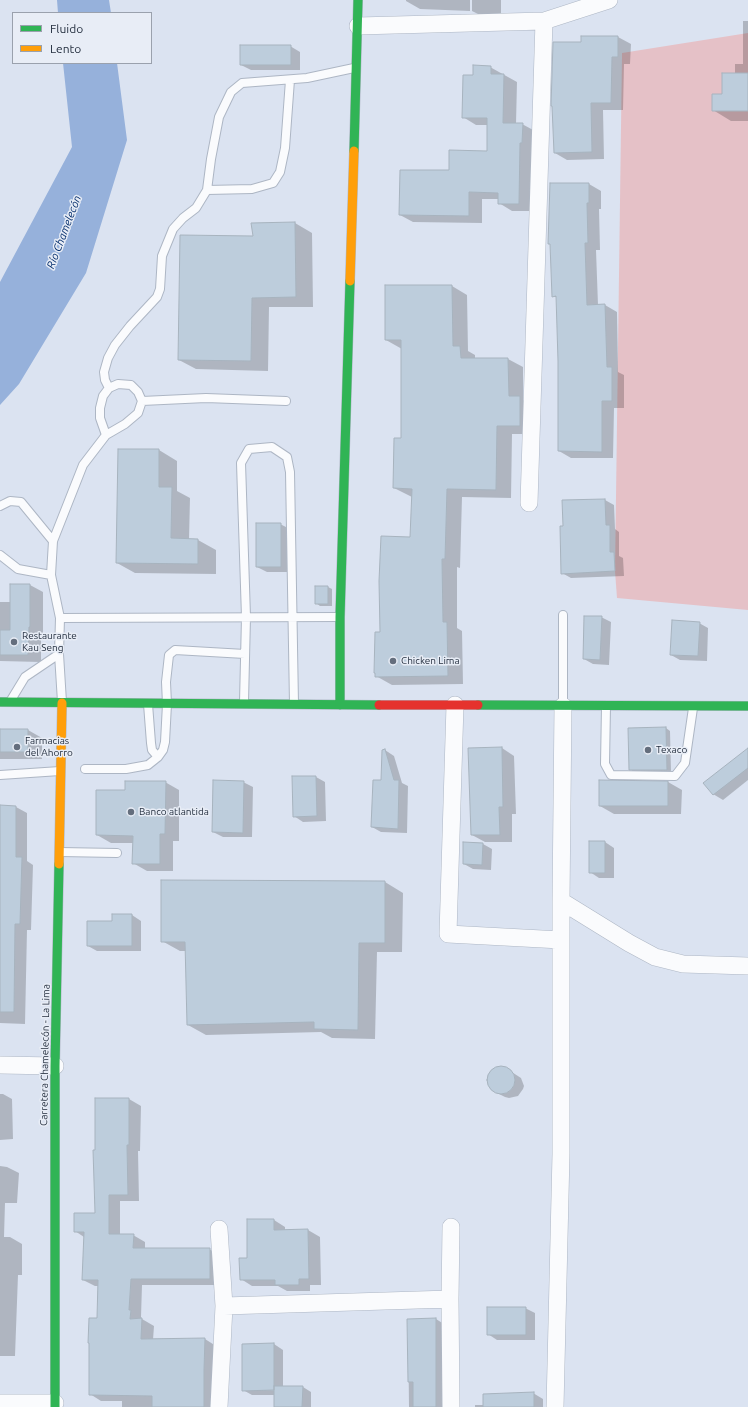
<!DOCTYPE html>
<html>
<head>
<meta charset="utf-8">
<style>
  body { margin:0 }
  #map { position:relative; width:748px; height:1407px; overflow:hidden; background:#dbe3f1; font-family:Ubuntu,sans-serif }
  canvas { display:block }
  .legend { position:absolute; left:12px; top:12px; width:140px; height:52px; box-sizing:border-box; background:#e8edf6; border:1px solid #9aa1ad; margin:0; padding:5px 7px; list-style:none; font-size:12px; color:#242f3f }
  .legend li { display:flex; align-items:center; gap:8px; height:20px }
  .legend b { width:20px; border:1px solid #9aa1ad }
</style>
</head>
<body>
<div id="map">
<canvas width="748" height="1407"></canvas>
<ul class="legend">
<li><b style="height:5px;background:#30b455"></b>Fluido</li>
<li><b style="height:5px;background:#ff9f0a"></b>Lento</li>
</ul>
</div>
<script>
const context = document.querySelector('canvas').getContext('2d');
context.lineJoin = 'round';
function paint(path, color) { context.fillStyle = color; context.fill(path, 'evenodd'); }
const toPath = rows => new Path2D(rows.map(r => 'M' + r).join(''));
function trace(path, color, width, dash) { context.strokeStyle = color; context.lineWidth = width; context.lineCap = dash ? 'butt' : 'round'; context.setLineDash(dash || []); context.stroke(path); }
function write(font, color, halo, rows, align = 'center') {
  context.font = font + ' Ubuntu,sans-serif'; context.lineWidth = 3; context.setLineDash([]); context.textBaseline = 'middle'; context.strokeStyle = halo; context.fillStyle = color; for (const [text, x, y, turn = 0] of rows) {
    context.save(); context.translate(x, y); context.rotate((+turn || 0) * Math.PI / 180); context.textAlign = isNaN(turn) ? turn : align; if (halo) context.strokeText(text, 0, 0); context.fillText(text, 0, 0); context.restore();
  }
}
paint(toPath([
  [748,33,748,610,617,598,615,571,622,53]
]), '#e5c1c7');
paint(toPath([
  [57,0,109,0,111,13,58,13],
  [63,63,117,63,127,140,86,273,19,384,0,405,0,282,72,147]
]), '#96b1db');
paint(toPath([
  [406,0,470,0,470,11,420,9,406,1],
  [472,0,501,0,501,16,482,16,472,11],
  [743,21,748,21,748,121,731,121,713,110,735,74,735,64,743,64],
  [582,37,618,37,631,44,630,64,624,64,623,110,603,110,604,159,567,160,555,153,582,43],
  [290,46,300,52,300,70,251,70,241,65],
  [490,67,517,82,516,124,522,124,535,131,532,211,512,211,499,203,499,199,482,199,482,223,413,222,400,215,450,171,488,152,488,125,476,125,463,117,474,76],
  [551,184,589,184,601,191,601,209,599,209,600,250,596,250,598,305,605,305,617,312,618,372,624,375,624,408,614,408,613,458,571,458,559,451,559,361,558,298,553,296],
  [295,223,312,233,313,307,269,307,268,371,196,369,179,360,254,237,252,224],
  [386,286,452,286,467,295,468,351,475,355,475,359,508,359,523,367,523,400,535,406,535,434,512,434,511,498,462,497,460,568,457,567,457,628,462,631,463,684,392,685,376,676,381,633,411,538,412,497,394,488,402,439,402,349,386,340],
  [159,450,177,461,177,491,190,498,189,540,198,540,216,550,216,574,135,573,117,563],
  [605,500,614,505,615,529,619,532,619,556,623,558,624,576,571,578,562,573,564,527],
  [280,524,290,529,290,572,267,572,257,567],
  [30,585,43,592,43,634,41,634,41,662,0,661,0,602,11,602],
  [316,587,328,587,332,589,332,606,320,606,316,603],
  [601,617,611,622,609,665,593,664,584,659],
  [699,623,708,628,707,661,680,660,671,655],
  [666,728,670,731,671,772,634,772,630,769],
  [0,730,28,730,42,738,42,759,0,759],
  [502,748,514,756,516,814,512,814,512,842,485,842,472,835],
  [748,749,748,780,723,800,713,794],
  [385,750,394,756,402,783,408,786,407,833,381,832,372,827,382,782],
  [316,777,325,782,326,821,303,822,294,816],
  [165,782,179,790,179,841,173,841,173,871,147,871,133,863,134,843,111,843,97,835,126,791],
  [243,782,253,787,252,837,223,837,213,832],
  [668,782,682,790,681,814,614,814,600,806],
  [0,806,16,807,27,813,27,861,33,865,31,930,27,930,25,1024,0,1023],
  [590,842,605,842,614,848,614,878,599,878,590,872],
  [483,844,492,849,491,870,473,869,464,864],
  [162,881,385,882,403,893,402,952,377,952,375,1039,332,1038,321,1032,206,1035,188,1025,187,951,180,951,162,941],
  [132,915,141,921,141,951,97,951,88,946],
  [499,1067,504,1067,521,1078,524,1086,523,1089,518,1096,509,1098,505,1097,495,1092,489,1086,488,1078,492,1070],
  [0,1094,3,1094,12,1099,13,1139,0,1140],
  [129,1099,141,1106,140,1151,138,1151,139,1201,120,1201,120,1235,133,1235,145,1242,145,1249,209,1249,221,1256,221,1285,142,1285,141,1317,142,1319,154,1326,153,1340,205,1339,216,1346,215,1407,122,1407,122,1401,101,1401,90,1394,98,1319,98,1286,95,1286,83,1280,84,1237,75,1231,96,1214],
  [0,1166,7,1167,19,1173,17,1203,5,1203,4,1237,10,1237,22,1244,22,1275,18,1275,15,1356,0,1356],
  [274,1220,285,1227,285,1231,308,1230,320,1237,321,1285,310,1285,310,1291,287,1291,278,1286,252,1286,241,1279,248,1259],
  [525,1308,535,1313,535,1340,497,1340,488,1334],
  [436,1319,447,1326,447,1407,409,1407,408,1320],
  [274,1344,283,1350,283,1387,303,1387,311,1392,311,1407,275,1407,275,1395,252,1395,243,1390],
  [533,1393,543,1399,543,1407,475,1407,475,1405,484,1405]
]), '#0003');
const building = toPath([
  [581,36,618,36,618,57,612,57,611,103,591,103,592,152,554,153,552,106,551,106,553,42,581,42,581,36],
  [240,45,291,45,291,65,240,65,240,45],
  [473,65,491,66,491,74,504,74,503,123,523,123,522,143,520,143,519,204,498,204,498,193,469,192,469,216,399,215,400,170,449,170,449,150,487,151,487,118,462,118,463,75,473,75,473,65],
  [722,73,748,73,748,111,712,111,712,94,722,94,722,73],
  [550,183,589,183,589,203,587,203,588,243,585,243,587,305,605,304,607,367,612,367,612,401,602,401,602,452,558,451,558,361,556,296,552,297,550,244,548,244,550,183],
  [295,222,296,297,252,298,251,361,178,360,180,235,253,236,251,223,295,222],
  [385,285,452,285,453,346,460,346,461,358,508,358,509,396,520,396,520,426,497,426,496,490,447,489,445,559,442,559,443,622,447,622,448,676,375,677,375,673,374,673,375,632,380,632,379,581,381,536,410,537,412,489,393,488,394,438,401,438,401,340,385,340,385,285],
  [118,449,159,449,159,487,172,487,171,538,198,539,198,564,116,563,118,449],
  [605,499,606,525,610,525,610,552,614,552,615,571,561,574,560,526,563,526,562,500,605,499],
  [256,523,281,523,281,567,256,567,256,523],
  [10,584,30,584,30,627,29,627,28,655,0,655,0,630,10,630,10,584],
  [315,586,328,586,328,604,315,604,315,586],
  [584,616,602,616,600,660,583,659,584,616],
  [672,620,700,622,698,656,670,655,672,620],
  [666,727,667,770,629,770,628,728,666,727],
  [0,729,28,729,28,752,0,752,0,729],
  [502,747,503,807,499,807,500,835,471,835,468,748,502,747],
  [748,748,748,768,713,795,703,783,748,748],
  [385,749,394,780,399,780,398,829,371,827,373,780,381,780,382,750,385,749],
  [292,776,316,776,317,816,293,817,292,776],
  [213,780,244,781,243,833,212,832,213,780],
  [599,780,668,781,668,806,599,806,599,780],
  [125,781,166,781,165,834,160,834,160,864,132,864,133,836,96,835,96,790,125,790,125,781],
  [0,805,16,806,16,857,22,857,20,924,15,924,14,1012,0,1012,0,805],
  [589,841,605,841,605,873,589,873,589,841],
  [463,842,483,843,482,865,463,864,463,842],
  [161,880,385,881,385,943,359,943,358,1030,314,1029,314,1022,187,1025,185,942,161,942,161,880],
  [112,914,132,914,132,946,87,946,87,921,112,921,112,914],
  '487 1080a14 14 0 1 1 28 0a14 14 0 1 1-28 0Z',
  [95,1098,129,1098,129,1145,127,1145,128,1195,109,1195,109,1234,134,1234,133,1248,210,1248,210,1279,131,1279,129,1310,131,1310,130,1319,142,1318,141,1339,205,1338,204,1370,204,1407,152,1407,152,1396,89,1395,89,1343,88,1343,89,1318,97,1318,98,1280,82,1280,84,1232,74,1232,74,1213,95,1213,93,1150,95,1150,95,1098],
  [247,1219,274,1219,274,1230,308,1229,309,1279,299,1279,299,1285,275,1285,275,1280,240,1280,239,1258,247,1258,247,1219],
  [487,1307,526,1307,526,1335,487,1335,487,1307],
  [436,1318,436,1407,413,1407,413,1382,408,1382,407,1319,436,1318],
  [274,1343,274,1390,242,1391,242,1344,274,1343],
  [274,1386,303,1386,302,1407,274,1407,274,1386],
  [534,1392,534,1407,483,1407,483,1394,534,1392]
]);
paint(building, '#bdcddc');
trace(building, '#a7b3be', 1);
const lane = toPath([
  [207,190,252,189,273,183,280,172,285,148,290,80],
  [109,388,105,380,104,372,108,358,115,345,130,326,157,297,160,289,162,256,173,229,183,218,196,208,207,190,211,159,219,117,231,92,242,83,307,78,354,68],
  [142,401,206,398,286,401],
  [0,506,10,501,21,502,53,541],
  [0,555,18,569,51,575],
  [563,615,563,704],
  [60,618,340,617],
  [11,700,25,677,59,654],
  [62,702,59,654,60,618,51,575,53,541,83,465,106,435,125,424,138,413,142,401,138,392,131,385,118,384,109,388,103,396,100,408,100,418,106,435],
  [244,702,246,617,241,463,249,449,272,447,287,457,290,472,294,704],
  [148,704,151,743,152,750,158,757],
  [606,706,605,764,611,775,675,776,685,763,693,708],
  [85,769,126,769,148,765,158,757,163,750,165,742,167,704,166,682,169,655,175,650,245,654],
  [0,775,60,771],
  [60,852,117,853]
]);
const street = toPath([
  [358,26,544,21,609,0],
  [529,503,544,21],
  [455,705,448,934,561,940],
  [561,901,629,943,655,957,683,964,748,966],
  [0,1065,55,1066],
  [451,1227,450,1299,451,1407],
  [219,1229,224,1306,219,1407],
  [224,1306,450,1299],
  [0,1403,55,1403],
  [555,1407,561,1154,561,901,563,706]
]);
const fast = toPath([
  [354,151,358,0],
  [0,702,379,705],
  [340,705,340,617,350,281],
  [478,705,748,706],
  [55,1407,55,1066,59,864]
]);
const slow = toPath([
  [350,281,354,151],
  [59,864,62,703]
]);
const jam = toPath([
  [379,705,478,705]
]);
trace(lane, '#adb6c4', 10);
trace(street, '#adb6c4', 18);
trace(fast, '#adb6c4', 10);
trace(slow, '#adb6c4', 10);
trace(jam, '#adb6c4', 10);
trace(lane, '#fafbfd', 8);
trace(street, '#fafbfd', 17);
trace(fast, '#30b455', 9);
trace(slow, '#ff9f0a', 9);
trace(jam, '#e5322d', 9);
for (const [x, y, r, color] of [
  [14,642,4,"#646e7d"],
  [393,661,4,"#646e7d"],
  [17,747,4,"#646e7d"],
  [648,750,4,"#646e7d"],
  [131,812,4,"#646e7d"]
]) { const dot = new Path2D(); dot.arc(x, y, r, 0, 2 * Math.PI); context.fillStyle = color; context.fill(dot); trace(dot, '#e8edf6', 1.5); }
write('10px', '#242f3f', '#e8edf6', [
  ["Restaurante",22,636],
  ["Kau Seng",22,648],
  ["Chicken Lima",401,661],
  ["Farmacias",25,741],
  ["del Ahorro",25,753],
  ["Texaco",656,750],
  ["Banco atlantida",139,812]
], 'left');
write('10px', '#242f3f', '#e8edf6', [
  ["Carretera Chamelecón - La Lima",45,1055,-89]
]);
write('italic 11px', '#032d6c', '#e8edf6', [
  ["Río Chamelecón",64,232,-69]
]);
</script>
</body>
</html>
